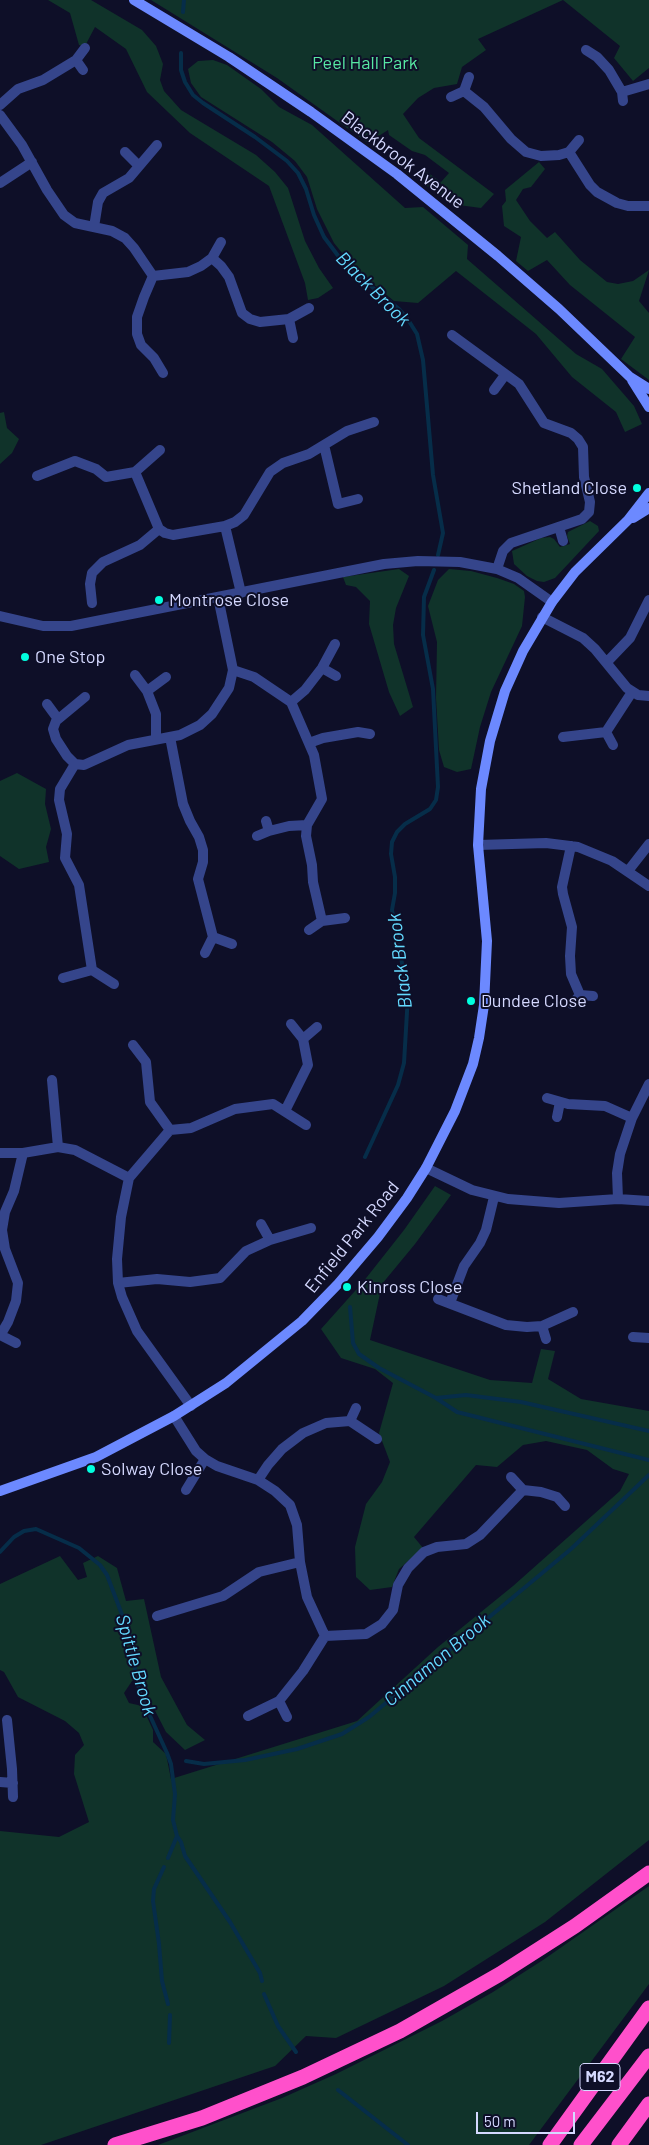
<!DOCTYPE html>
<html>
<head>
<meta charset="utf-8">
<style>
  body { margin:0 }
  #map { position:relative; width:649px; height:2145px; overflow:hidden; background:#0e0f28; font-family:Barlow,sans-serif }
  canvas { display:block }
  .scale { position:absolute; left:476px; top:2112px; width:99px; height:22px; box-sizing:border-box; border:2px solid #d5d9ff; border-top:0; padding-left:6px; font-size:15px; line-height:18px; white-space:nowrap; color:#d5d9ff; -webkit-text-stroke:4px #0e0f28; paint-order:stroke }
</style>
</head>
<body>
<div id="map">
<canvas width="649" height="2145"></canvas>
<div class="scale">50 m</div>
</div>
<script>
const context = document.querySelector('canvas').getContext('2d');
context.lineJoin = 'round';
function paint(path, color) { context.fillStyle = color; context.fill(path, 'evenodd'); }
const toPath = rows => new Path2D(rows.map(r => 'M' + r).join(''));
function trace(path, color, width, dash) { context.strokeStyle = color; context.lineWidth = width; context.lineCap = dash ? 'butt' : 'round'; context.setLineDash(dash || []); context.stroke(path); }
function write(font, color, halo, rows, align = 'center') {
  context.font = font + ' Barlow,sans-serif'; context.lineWidth = 4; context.setLineDash([]); context.textBaseline = 'middle'; context.strokeStyle = halo; context.fillStyle = color; for (const [text, x, y, turn = 0] of rows) {
    context.save(); context.translate(x, y); context.rotate((+turn || 0) * Math.PI / 180); context.textAlign = isNaN(turn) ? turn : align; if (halo) context.strokeText(text, 0, 0); context.fillText(text, 0, 0); context.restore();
  }
}
paint(toPath([
  [48,0,91,0,142,30,156,46,163,64,160,80,164,91,181,110,256,155,275,172,288,188,305,241,319,268,333,288,318,298,308,300,305,283,269,186,190,133,147,92,126,49,95,27,85,46,79,45,70,13],
  [151,0,563,0,478,39,486,50,462,67,457,84,434,88,418,98,403,114,419,138,494,194,481,208,451,204,419,180,427,172,441,182,449,173,425,155,412,151,389,135,388,130,368,143,277,78],
  [563,0,649,0,649,68,633,81,614,58,620,46],
  [213,60,227,65,261,89,279,107,312,125,405,208,423,207,468,245,467,259,576,354,602,369,634,406,642,424,625,432,616,412,572,377,536,334,456,271,418,303,394,301,356,270,334,243,317,209,307,177,295,161,272,142,201,97,191,83,188,69,198,61],
  [539,162,545,169,531,187,523,189,516,200,530,221,547,238,555,232,580,260,607,282,618,284,633,281,649,270,639,301,649,313,649,380,621,359,635,337,570,285,547,260,528,271,516,261,521,237,504,226,502,206,506,201,505,190],
  [4,412,7,428,19,439,12,453,0,464,0,413],
  [590,521,598,526,599,531,555,578,544,582,537,581,527,576,514,564,512,551,541,538,550,537,554,539,560,547,570,544,567,536,568,532],
  [399,569,409,576,396,608,393,625,394,644,413,707,400,716,389,692,369,624,370,601,356,587,346,585,343,577],
  [449,569,471,571,497,578,514,584,524,591,525,597,522,626,491,692,480,727,471,769,457,772,444,767,439,750,436,698,437,642,428,606,438,580],
  [17,773,46,789,45,804,51,829,46,847,49,862,19,869,0,856,0,781],
  [435,1186,451,1195,415,1244,382,1284,370,1340,490,1380,532,1383,541,1349,555,1351,548,1379,581,1399,649,1411,649,1840,545,1922,444,1986,336,2038,306,2036,275,2066,41,2145,0,2145,0,1831,59,1837,89,1822,74,1774,75,1755,84,1745,79,1733,65,1721,18,1697,4,1672,0,1670,0,1584,60,1556,78,1580,87,1577,83,1563,98,1556,117,1568,126,1601,144,1599,161,1677,187,1725,205,1740,185,1750,166,1732,147,1695,143,1680,132,1681,124,1693,129,1703,142,1706,153,1730,153,1742,166,1754,171,1779,357,1721,438,1647,513,1586,620,1491,629,1474,613,1469,587,1450,546,1441,523,1445,497,1467,476,1465,414,1537,423,1548,399,1569,392,1587,370,1590,356,1577,355,1547,366,1504,382,1482,390,1462,379,1433,393,1383,375,1369,341,1358,321,1329,363,1282,404,1230],
  [649,1886,649,1984,529,2145,158,2145,282,2098,336,2074,442,2021,493,1992,543,1960]
]), '#10332a');
trace(toPath([
  [183,12,184,0],
  [181,53,181,70,185,82,193,95,203,103,255,137,287,161,298,173,306,189,314,215,324,237,345,265,399,309,407,318,417,334,423,360,433,475,443,533,438,555],
  [365,1157,398,1085,404,1063,408,995,392,910,395,893,395,877,391,854,392,842,397,832,405,824,430,809,436,800,438,787,433,689,423,635,424,597,434,570],
  [350,1307,353,1343,359,1354,379,1368,436,1398,466,1395,521,1402,649,1431],
  [436,1398,457,1412,649,1460],
  [0,1552,14,1537,24,1531,36,1529,79,1548,100,1565,107,1575,132,1641,136,1678,141,1696,167,1753,171,1764,175,1794,173,1820,177,1836,181,1842,185,1856,230,1922,260,1973,262,1981],
  [186,1761,204,1764,245,1760,297,1749,342,1734,369,1717,571,1549,649,1475],
  [168,1858,177,1836],
  [164,1867,154,1889,153,1901,159,1944,162,1981,168,2004],
  [264,1994,278,2026,296,2052],
  [169,2043,170,2015],
  [338,2090,408,2145]
]), '#062d49', 4);
trace(toPath([
  [586,50,597,57,609,70,622,92,623,101],
  [76,60,83,70],
  [464,91,484,107,511,139,526,152,541,156,559,155,569,152],
  [622,92,649,84],
  [451,97,464,91,469,77],
  [0,105,18,89,43,80,76,60,85,48],
  [0,115,22,145,47,190,64,215,75,223,112,231,125,238,134,248,153,276],
  [579,140,569,152,590,185,597,192,617,203,628,206,649,206],
  [125,152,139,166],
  [0,183,32,162],
  [94,227,98,202,103,193,129,178,157,145],
  [221,242,212,258,221,266,229,277,242,313,250,319,260,322,289,319],
  [452,335,519,384,544,423,571,433,578,439,583,447,584,477,590,502,589,512,582,519,511,543,503,551,497,569],
  [293,338,289,319,309,308],
  [163,373,154,358,141,345,137,334,137,317,144,297,153,276,188,272,201,266,212,258],
  [494,390,505,375],
  [324,445,338,504,358,499],
  [135,472,159,529],
  [37,476,75,461,96,469,106,477,135,472,160,450],
  [559,527,563,541],
  [241,593,225,526,235,522,244,515,270,472,283,463,309,454,347,431,374,422],
  [92,603,90,584,92,573,103,562,140,545,159,529,165,533,173,535,225,526],
  [0,616,43,626,71,626,384,564,418,561,460,562,497,569,518,578,552,602],
  [542,617,583,638,595,649,627,688,638,695,649,696],
  [607,662,630,638,649,600],
  [322,668,336,676],
  [233,670,254,677,291,702,314,755,322,799,307,825,306,836,312,865,313,882,322,921],
  [135,675,147,691,166,677],
  [147,691,156,714,156,739],
  [291,702,305,690,322,668,335,644],
  [47,704,58,719],
  [170,737,183,804,190,821,199,837,203,850,203,862,198,879,213,937],
  [563,737,606,732],
  [309,743,323,738,358,732,370,734],
  [613,745,606,732,632,692],
  [75,764,67,756,56,739,53,729,56,721,85,697],
  [269,831,289,826,307,825],
  [257,836,269,831,266,821],
  [478,845,546,843,578,847,612,861,649,886],
  [571,846,562,887,563,894,572,927,570,956,571,974,580,995],
  [628,871,649,844],
  [309,930,322,921,345,918],
  [205,953,213,937,232,944],
  [92,970,79,885,65,858,67,834,59,800,60,789,75,764,84,765,128,745,180,735,200,725,212,714,229,688,233,670,218,597],
  [63,978,92,970,114,984],
  [572,1004,580,995,593,996],
  [291,1024,303,1039,317,1027],
  [133,1045,146,1062,150,1102,170,1130],
  [52,1080,58,1147],
  [547,1098,568,1104,605,1106,632,1118],
  [285,1111,308,1065,303,1039],
  [557,1117,560,1102],
  [0,1153,23,1153,58,1147,75,1150,129,1178],
  [426,1168,472,1190,508,1199,559,1203,618,1199,649,1201],
  [618,1199,617,1173,620,1154,632,1118,649,1084],
  [261,1224,270,1240],
  [118,1283,157,1279,190,1282,220,1278,246,1251,270,1240,311,1228],
  [438,1299,506,1325,527,1327,542,1326,546,1339],
  [450,1303,464,1266,480,1243,486,1230,494,1197],
  [542,1326,573,1312],
  [1,1334,8,1322,16,1301,18,1283,5,1249,2,1230,5,1212,14,1191,23,1153],
  [0,1335,16,1343],
  [633,1337,649,1338],
  [191,1406,137,1331,122,1297,118,1283,117,1259,121,1217,129,1178,170,1130,191,1128,235,1109,273,1104,306,1125],
  [174,1416,196,1451,205,1459,217,1466,258,1480,275,1491,290,1505,297,1525,300,1562,307,1597,325,1636,303,1671,279,1701],
  [350,1421,356,1408],
  [511,1477,523,1490,541,1492,557,1497,565,1506],
  [258,1480,268,1465,282,1449,303,1433,326,1423,350,1421,377,1439],
  [186,1490,205,1459],
  [157,1616,223,1596,259,1572,300,1562],
  [325,1636,366,1634,382,1624,393,1610,398,1585,408,1568,424,1552,437,1547,466,1544,480,1535,523,1490],
  [248,1716,279,1701,287,1717],
  [7,1720,12,1769,13,1797],
  [0,1782,13,1783]
]), '#35458b', 10);
trace(toPath([
  [134,0,229,57,311,112,397,174,498,256,559,309,630,377,649,389],
  [632,380,649,407],
  [633,518,649,508],
  [0,1491,96,1457,174,1416,226,1383,302,1321,338,1284,378,1237,407,1198,426,1168,455,1111,473,1064,479,1038,484,1005,487,941,478,845,481,789,490,741,505,691,523,651,552,602,575,572,628,520,649,493]
]), '#6c89ff', 10);
trace(toPath([
  [115,2145,202,2118,303,2077,400,2031,500,1974,575,1926,649,1873],
  [550,2145,649,2008],
  [581,2145,649,2056],
  [619,2145,649,2104]
]), '#ff50cb', 15);
for (const [x, y, r, color] of [
  [637,488,5,"#01ffdf"],
  [159,600,5,"#01ffdf"],
  [25,657,5,"#01ffdf"],
  [471,1001,5,"#01ffdf"],
  [347,1287,5,"#01ffdf"],
  [91,1469,5,"#01ffdf"]
]) { const dot = new Path2D(); dot.arc(x, y, r, 0, 2 * Math.PI); context.fillStyle = color; context.fill(dot); trace(dot, '#0e0f28', 2); }
for (const [x, y, w] of [
  [600,2077,40]
]) { const box = new Path2D(); box.roundRect(x - w / 2, y - 13.5, w, 27, 4); context.fillStyle = '#0e0f28'; context.fill(box); trace(box, '#d5d9ff', 1); }
write('bold 16px', '#d5d9ff', null, [
  ["M62",600,2077]
]);
write('18px', '#57e9a3', '#0e0f28', [
  ["Peel Hall Park",365,63]
]);
write('18px', '#d5d9ff', '#0e0f28', [
  ["Blackbrook Avenue",403,160,37],
  ["Enfield Park Road",352,1237,-51]
]);
write('18px', '#d5d9ff', '#0e0f28', [
  ["Shetland Close",627,488,"right"],
  ["Montrose Close",169,600],
  ["One Stop",35,657],
  ["Dundee Close",481,1001],
  ["Kinross Close",357,1287],
  ["Solway Close",101,1469]
], 'left');
write('italic 19px', '#63daff', '#0e0f28', [
  ["Black Brook",373,289,45],
  ["Black Brook",400,961,-97],
  ["Cinnamon Brook",437,1660,-40],
  ["Spittle Brook",136,1665,74]
]);
</script>
</body>
</html>
